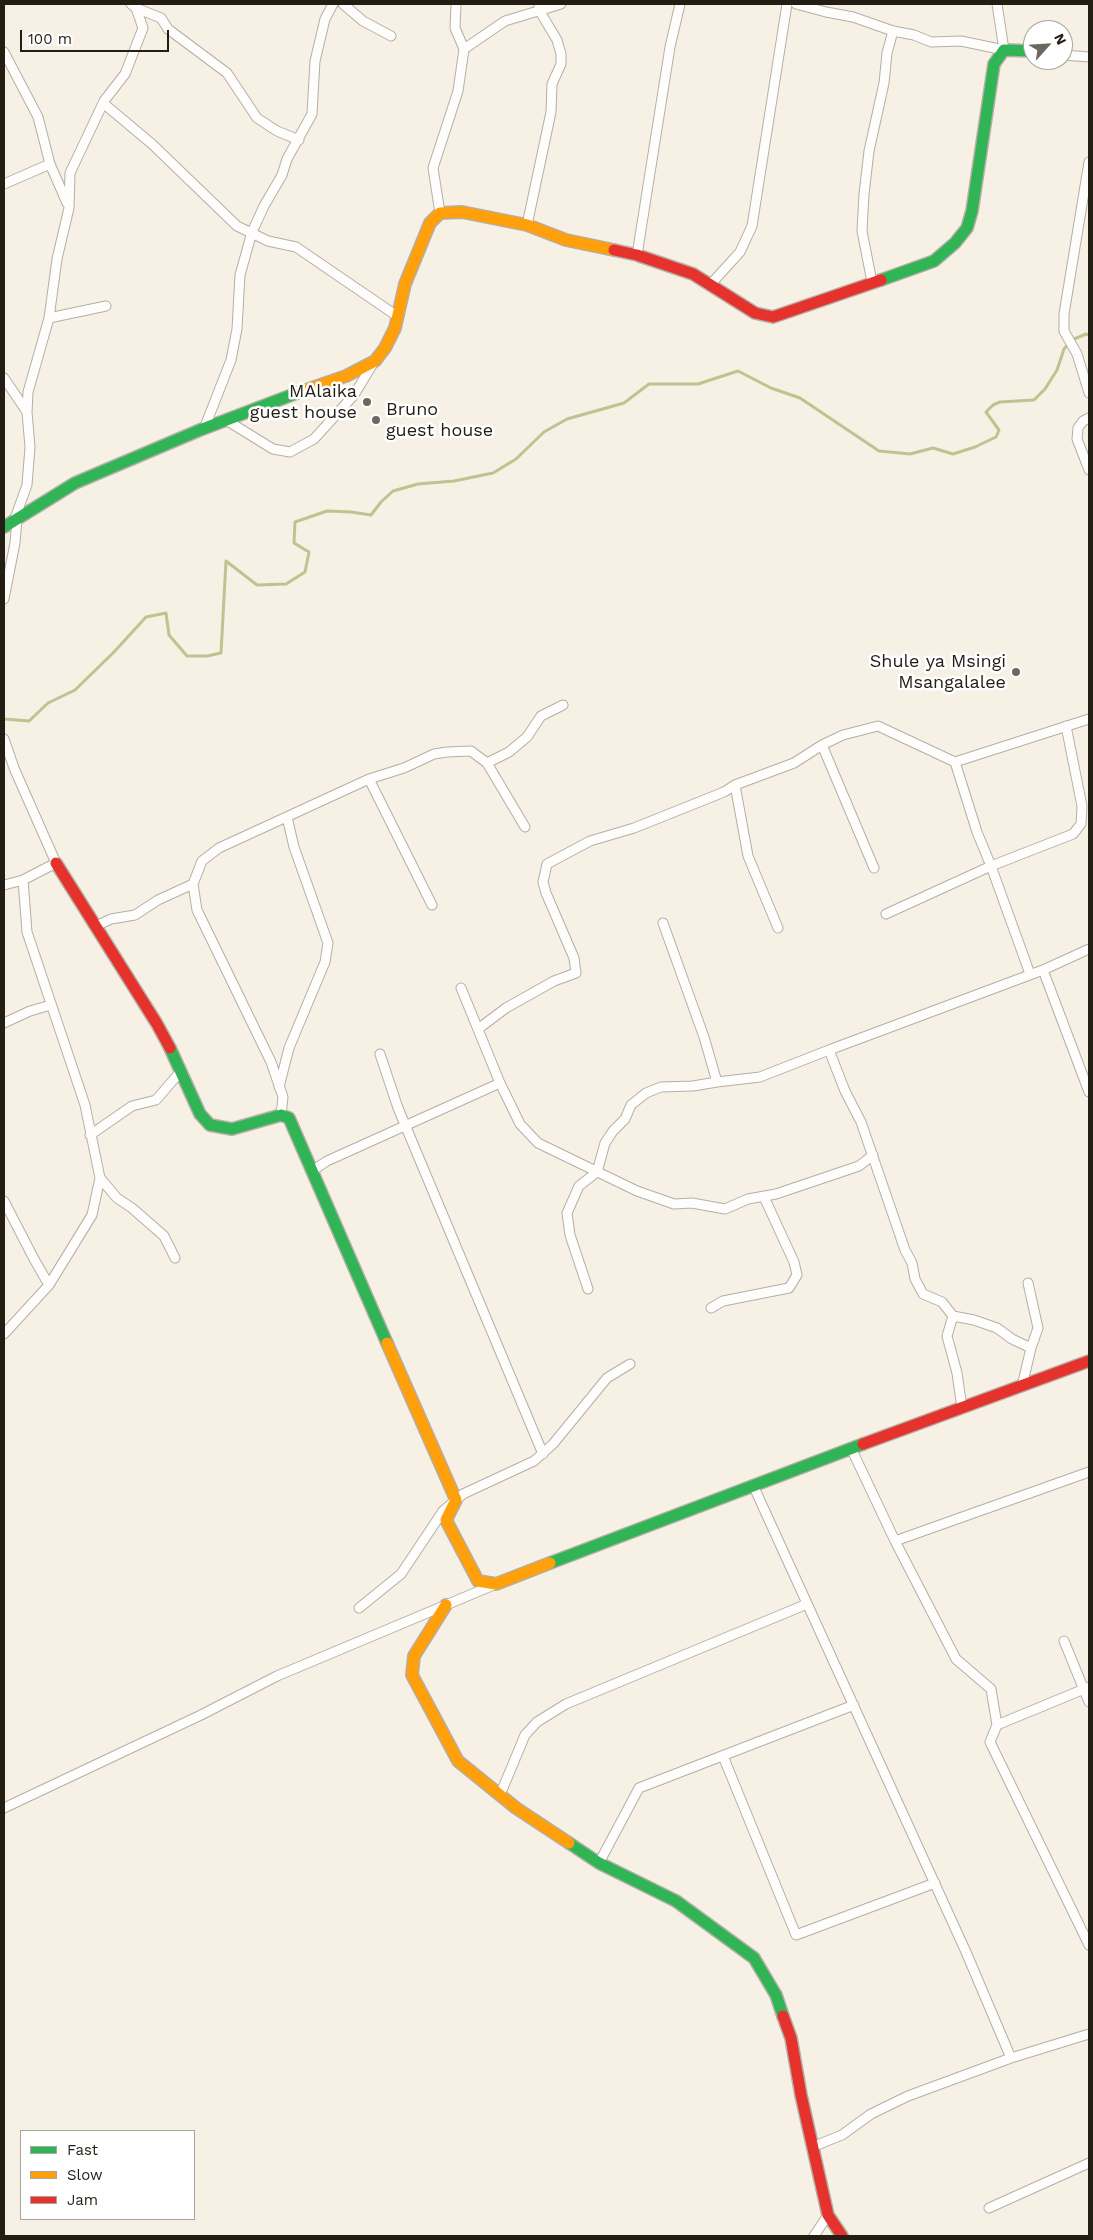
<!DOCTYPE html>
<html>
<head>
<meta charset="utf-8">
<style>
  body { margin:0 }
  #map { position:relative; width:1093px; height:2240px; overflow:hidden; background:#f7f0e5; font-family:"Work Sans",sans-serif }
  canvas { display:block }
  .frame { position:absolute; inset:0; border:5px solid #231d14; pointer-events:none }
  .legend { position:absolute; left:20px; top:2130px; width:175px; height:90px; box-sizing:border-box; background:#fff; border:1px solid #a7a5a1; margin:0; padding:6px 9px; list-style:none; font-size:15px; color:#231d14 }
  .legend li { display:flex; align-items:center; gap:10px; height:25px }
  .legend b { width:25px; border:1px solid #a7a5a1 }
  .north { position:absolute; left:1023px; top:20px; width:50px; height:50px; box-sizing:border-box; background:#fff; border:1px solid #a7a5a1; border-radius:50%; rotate:64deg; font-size:14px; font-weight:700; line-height:20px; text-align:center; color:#231d14 }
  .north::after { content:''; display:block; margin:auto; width:18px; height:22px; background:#6d675d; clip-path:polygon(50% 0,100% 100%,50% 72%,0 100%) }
  .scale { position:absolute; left:20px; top:30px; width:149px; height:22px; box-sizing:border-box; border:2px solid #231d14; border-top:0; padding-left:6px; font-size:15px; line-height:18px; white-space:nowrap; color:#231d14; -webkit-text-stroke:4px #fff; paint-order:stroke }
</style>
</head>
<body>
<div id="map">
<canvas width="1093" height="2240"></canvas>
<div class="frame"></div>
<ul class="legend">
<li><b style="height:6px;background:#30b455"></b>Fast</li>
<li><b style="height:6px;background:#ff9f0a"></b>Slow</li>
<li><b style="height:6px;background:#e5322d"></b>Jam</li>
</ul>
<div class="north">N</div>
<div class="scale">100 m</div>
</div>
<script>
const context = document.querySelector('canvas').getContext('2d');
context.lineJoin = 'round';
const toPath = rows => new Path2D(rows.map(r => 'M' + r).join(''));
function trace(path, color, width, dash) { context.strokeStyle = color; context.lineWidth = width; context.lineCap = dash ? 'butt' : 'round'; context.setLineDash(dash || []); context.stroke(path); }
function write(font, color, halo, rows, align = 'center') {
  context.font = font + ' "Work Sans",sans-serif'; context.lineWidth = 5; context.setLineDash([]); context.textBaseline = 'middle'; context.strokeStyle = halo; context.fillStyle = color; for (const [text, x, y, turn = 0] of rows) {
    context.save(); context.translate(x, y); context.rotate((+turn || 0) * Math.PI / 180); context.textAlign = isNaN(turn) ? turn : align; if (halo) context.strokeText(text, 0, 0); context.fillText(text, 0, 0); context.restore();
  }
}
trace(toPath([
  [4,719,29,721,48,703,75,690,114,652,146,617,166,613,169,635,187,656,207,656,221,653,226,561,257,585,286,584,305,572,309,552,294,543,295,522,327,511,351,512,371,515,381,502,393,491,418,484,454,481,493,473,516,459,544,432,567,419,624,403,649,384,698,384,738,371,771,388,800,398,879,451,910,454,933,448,953,454,975,447,996,437,999,430,986,412,993,405,1000,402,1034,400,1045,389,1057,370,1064,349,1072,340,1086,334,1089,335]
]), '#bfc390', 3);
const street = toPath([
  [131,4,136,8,161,18,168,29,227,73,257,118,277,131,299,140],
  [343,4,363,21,391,36],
  [456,4,455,28,464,49],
  [796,4,826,12,853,17,893,31,914,35,931,42,961,41,1004,50,997,4],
  [4,52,38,117,50,164,67,203],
  [1063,55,1089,57],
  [103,103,152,144,237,226,268,241,296,247,397,316],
  [1089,162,1064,314,1064,331,1077,354,1089,393],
  [4,184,50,164],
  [440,213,433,168,458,91,464,49,505,21,561,4],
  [527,225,551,112,552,84,561,64,561,54,557,40,539,10,539,6],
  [637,255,670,47,680,4],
  [872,282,862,231,864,194,869,151,884,83,887,53,893,31],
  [710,285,740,252,752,226,787,4],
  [49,318,106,306],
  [4,378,27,412],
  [1089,418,1083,421,1078,428,1077,439,1089,470],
  [226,420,273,449,290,452,314,439,354,395,374,362],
  [204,429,231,360,237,329,240,275,252,232,264,206,282,175,287,159,312,114,315,61,325,19,333,4],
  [14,521,27,485,30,447,27,412,28,392,49,318,57,259,69,208,70,173,104,101,125,74,143,28,136,8],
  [4,599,15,543,17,519],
  [4,739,14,768,56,863,23,880,27,932,85,1105,100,1178,117,1198,132,1208,164,1236,175,1258],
  [955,762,977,832,991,866,1030,974],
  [487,763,525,827],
  [369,779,432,905],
  [735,785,748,856,778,928],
  [874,868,822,745,843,735,878,726,955,762,1089,719],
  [193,884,197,910,271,1062,283,1097,281,1115],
  [4,885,23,880],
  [886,914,991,866,1073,834,1081,824,1082,806,1066,726],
  [96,926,111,919,135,915,158,900,193,884,202,861,219,848,369,779,404,768,434,754,447,752,471,751,487,763,509,752,527,737,541,716,563,705],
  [1043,970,1089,1092],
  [461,988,500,1083],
  [4,1023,30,1011,51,1005],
  [478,1029,506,1008,554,981,576,973,574,958,546,893,543,882,547,864,590,841,634,828,724,792,735,785,794,763,822,745],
  [380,1054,398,1108,543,1454],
  [717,1082,760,1077,829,1050],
  [279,1087,289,1048,325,962,328,943,294,847,287,817],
  [90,1135,132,1106,156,1100,181,1071],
  [312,1171,327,1161,500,1083,520,1124,538,1143,637,1191,674,1204,692,1203,725,1209,748,1199,776,1194,859,1166,873,1155],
  [4,1201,34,1259,49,1285],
  [588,1289,570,1235,567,1213,579,1186,597,1172,605,1143,613,1131,625,1119,631,1105,646,1093,661,1087,693,1086,717,1082,704,1037,663,923],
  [711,1308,723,1301,789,1288,797,1275,794,1262,764,1197],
  [953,1316,947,1336,957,1373,962,1408],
  [4,1334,49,1285,92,1215,100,1178],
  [1031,1348,1012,1339,997,1328,974,1320,953,1316,942,1302,923,1294,915,1279,912,1263,905,1250,861,1122,845,1091,829,1050,1043,970,1089,949],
  [1022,1386,1031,1348,1038,1328,1028,1283],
  [851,1448,895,1541,956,1659,991,1689,997,1725,990,1742,1089,1945],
  [753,1485,966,1952,1011,2058],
  [895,1541,1089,1472],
  [359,1608,401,1574,443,1511,463,1494,534,1461,553,1444,607,1378,630,1364],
  [1064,1641,1089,1702],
  [997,1725,1089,1687],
  [723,1756,796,1935,935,1883],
  [500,1795,525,1735,537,1722,566,1704,807,1604],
  [4,1808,201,1715,277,1676,496,1584],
  [599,1863,639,1788,854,1705],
  [812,2147,842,2135,871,2114,908,2096,1011,2058,1089,2034],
  [989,2208,1089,2163],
  [814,2236,828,2215]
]);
const fast = toPath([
  [881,280,934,261,955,243,967,228,972,211,994,64,1004,50,1033,51],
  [4,527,75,483,200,430,297,393],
  [170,1048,200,1114,210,1125,232,1129,281,1115,289,1118,387,1343],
  [550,1563,863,1444],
  [569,1843,599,1863,676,1901,754,1958,776,1995,783,2016]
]);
const slow = toPath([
  [297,393,346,376,375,361,385,348,395,328,405,284,430,223,440,213,462,212,527,225,566,240,614,250],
  [387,1343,456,1500,446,1520,478,1581,496,1584,550,1563],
  [446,1605,414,1656,412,1675,458,1761,516,1808,569,1843]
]);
const jam = toPath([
  [614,250,637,255,693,274,755,313,773,317,881,280],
  [56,863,157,1024,170,1048],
  [863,1444,1089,1361],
  [783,2016,791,2038,801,2095,828,2215,842,2236]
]);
trace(street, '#b4afa5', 11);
trace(fast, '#b4afa5', 14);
trace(slow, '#b4afa5', 14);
trace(jam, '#b4afa5', 14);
trace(street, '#fefdfb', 9);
trace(fast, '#30b455', 11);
trace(slow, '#ff9f0a', 11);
trace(jam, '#e5322d', 11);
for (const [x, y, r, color] of [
  [367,402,5,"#6d675d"],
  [376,420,5,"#6d675d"],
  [1016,672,5,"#6d675d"]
]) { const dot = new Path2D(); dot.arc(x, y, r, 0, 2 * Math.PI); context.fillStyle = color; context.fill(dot); trace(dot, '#fff', 2); }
write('18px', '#231d14', '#fff', [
  ["MAlaika",357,392],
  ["guest house",357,413],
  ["Bruno",386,410,"left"],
  ["guest house",386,431,"left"],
  ["Shule ya Msingi",1006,662],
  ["Msangalalee",1006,683]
], 'right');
</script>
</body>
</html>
